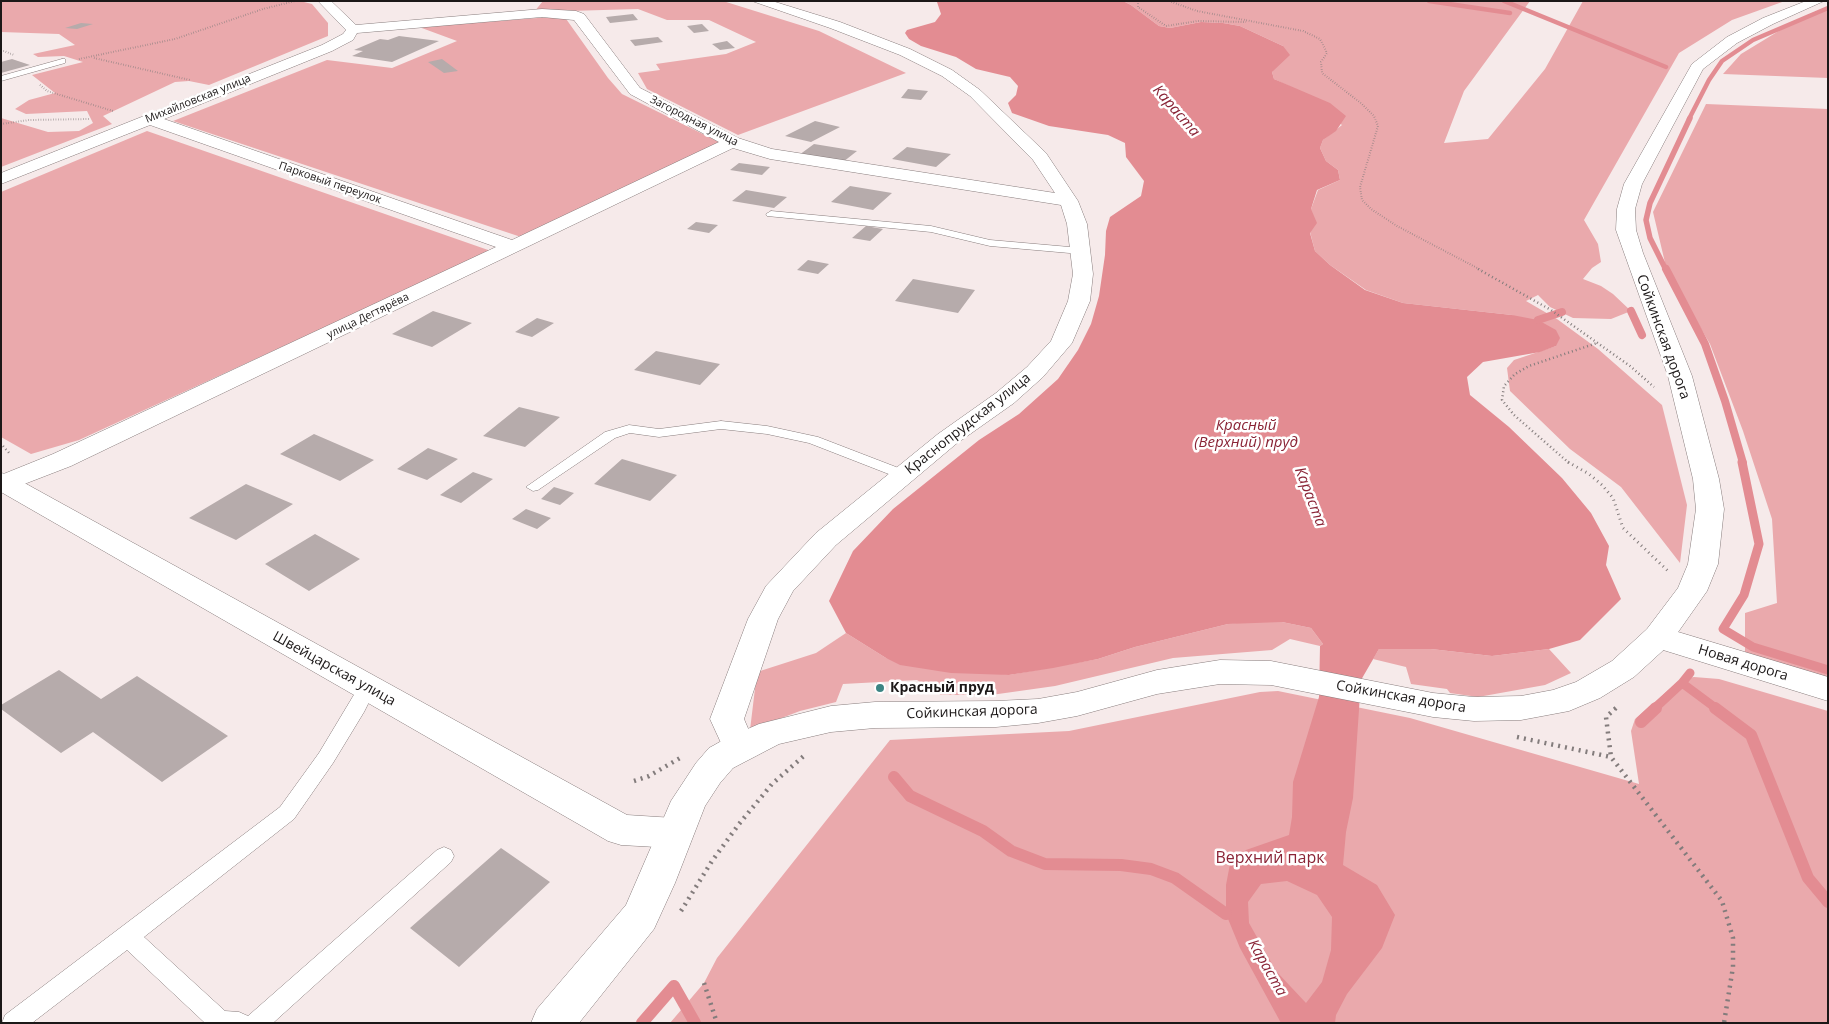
<!DOCTYPE html>
<html>
<head>
<meta charset="utf-8">
<style>
  body { margin:0 }
  #map { position:relative; width:1829px; height:1024px; overflow:hidden; background:#f6eaea; font-family:"Open Sans",sans-serif }
  canvas { display:block }
  .frame { position:absolute; inset:0; border:2px solid #1c1818; pointer-events:none }
</style>
</head>
<body>
<div id="map">
<canvas width="1829" height="1024"></canvas>
<div class="frame"></div>
</div>
<script>
const context = document.querySelector('canvas').getContext('2d');
context.lineJoin = 'round';
function paint(path, color) { context.fillStyle = color; context.fill(path, 'evenodd'); }
const toPath = rows => new Path2D(rows.map(r => 'M' + r).join(''));
function trace(path, color, width, dash) { context.strokeStyle = color; context.lineWidth = width; context.lineCap = dash ? 'butt' : 'round'; context.setLineDash(dash || []); context.stroke(path); }
function write(font, color, halo, rows, align = 'center') {
  context.font = font + ' "Open Sans",sans-serif'; context.lineWidth = 5; context.setLineDash([]); context.textBaseline = 'middle'; context.strokeStyle = halo; context.fillStyle = color; for (const [text, x, y, turn = 0] of rows) {
    context.save(); context.translate(x, y); context.rotate((+turn || 0) * Math.PI / 180); context.textAlign = isNaN(turn) ? turn : align; if (halo) context.strokeText(text, 0, 0); context.fillText(text, 0, 0); context.restore();
  }
}
paint(toPath([
  [1,1,300,1,312,4,328,23,328,36,209,85,189,81,175,82,103,116,112,124,1,167,1,118,48,132,79,131,93,123,87,111,26,114,15,109,29,100,55,93,32,75,83,62,64,56,38,57,33,54,75,45,59,34,1,32],
  [543,1,723,1,819,31,906,73,738,135,647,89,638,73,660,70,656,64,726,54,756,42,709,20,667,20,638,9,534,12],
  [1123,1,1530,1,1464,91,1444,143,1488,139,1545,69,1583,1,1785,1,1732,20,1679,53,1584,220,1598,244,1601,262,1592,268,1583,279,1601,286,1613,294,1631,311,1611,319,1573,318,1550,307,1538,295,1526,301,1557,319,1598,349,1662,405,1687,505,1680,563,1621,487,1570,449,1510,391,1507,368,1514,360,1556,346,1512,315,1403,303,1366,290,1330,265,1315,251,1310,232,1311,209,1318,190,1340,180,1338,170,1326,161,1320,148,1323,140,1342,125,1293,88,1274,79,1272,72,1283,46,1240,26,1223,23,1201,22,1170,28,1159,26,1131,5],
  [1828,7,1828,78,1723,74,1741,54,1787,26],
  [564,16,608,78,622,94,721,143,521,237,173,121,327,60,392,68,457,41,419,27],
  [1706,104,1828,109,1828,680,1745,656,1745,613,1777,603,1772,519,1743,431,1710,344,1667,271,1653,212],
  [147,131,491,251,79,440,31,454,1,437,1,192],
  [1255,621,1282,622,1311,628,1323,644,1320,646,1290,639,1272,650,1173,658,1055,686,991,695,941,695,917,680,843,684,836,702,800,711,750,730,757,672,816,653,846,633,886,658,1009,675,1098,659,1135,647,1228,624],
  [1379,649,1431,649,1492,656,1549,649,1571,673,1545,685,1478,697,1450,693,1447,689,1411,684,1406,667,1373,659],
  [1694,677,1719,679,1828,711,1828,1023,670,1023,704,983,717,958,890,740,1069,731,1260,692,1278,691,1410,718,1639,784,1631,731,1635,719,1681,679]
]), '#eaa9ac');
paint(toPath([
  [939,1,1123,1,1131,5,1159,26,1170,28,1201,22,1223,23,1240,26,1283,46,1290,55,1272,72,1274,79,1330,103,1346,116,1336,131,1323,140,1320,148,1326,161,1338,170,1340,180,1317,190,1311,209,1317,223,1310,233,1315,251,1330,265,1365,290,1403,303,1512,315,1538,320,1556,330,1560,338,1556,346,1540,352,1483,362,1467,377,1470,395,1509,427,1562,478,1591,513,1609,546,1606,565,1621,599,1580,640,1549,649,1492,656,1431,649,1379,649,1361,680,1353,798,1346,832,1343,865,1377,885,1395,915,1382,948,1347,994,1336,1015,1335,1023,1281,1023,1240,948,1226,914,1226,885,1230,864,1246,850,1289,835,1292,817,1293,782,1319,697,1320,646,1323,644,1311,628,1282,622,1228,624,1135,647,1098,659,1053,668,1009,675,951,673,900,665,886,658,846,633,829,601,853,551,893,509,979,440,1019,414,1058,379,1078,350,1091,324,1099,296,1105,255,1106,231,1110,217,1141,196,1144,181,1126,157,1125,143,1108,135,1049,126,1012,113,1008,103,1016,95,1018,86,1010,77,976,69,956,57,921,46,909,39,905,33,907,30,935,22,941,14,937,2],
  [1287,881,1317,895,1332,917,1331,950,1322,982,1306,1003,1276,971,1249,923,1248,902,1261,884]
]), '#e38c92');
trace(toPath([
  [1429,1,1510,13],
  [1504,1,1666,67],
  [1689,119,1709,80,1722,61,1753,40,1828,8]
]), '#e38c92', 4.5);
trace(toPath([
  [1666,270,1650,238,1646,220,1650,203,1690,118]
]), '#e38c92', 5.5);
trace(toPath([
  [1666,269,1705,344,1725,401,1743,463],
  [1631,311,1642,335],
  [1538,320,1562,312]
]), '#e38c92', 8);
trace(toPath([
  [1742,462,1759,544,1744,595,1723,629,1753,647,1828,670],
  [1690,673,1682,683,1717,709],
  [1654,709,1682,683]
]), '#e38c92', 9);
trace(toPath([
  [1715,708,1751,735,1808,878,1828,902],
  [1641,722,1656,708],
  [894,777,910,796,983,831,1011,851,1045,864,1121,865,1151,869,1175,878,1226,914],
  [642,1023,674,986,695,1023]
]), '#e38c92', 12);
paint(toPath([
  [633,14,638,20,610,23,606,17],
  [81,23,93,24,77,29,65,28],
  [702,24,709,31,694,33,687,26],
  [399,36,439,41,392,62,352,56,363,51,354,50,380,39,388,40],
  [658,37,663,42,635,46,630,40],
  [727,41,735,48,720,50,712,44],
  [12,59,30,65,1,73,1,62],
  [442,59,458,71,444,73,428,62],
  [908,89,928,91,921,100,901,98],
  [815,121,840,127,811,142,785,136],
  [814,144,857,151,843,162,799,155],
  [907,147,951,154,936,167,892,159],
  [739,163,770,167,762,175,730,170],
  [850,186,892,193,873,210,831,202],
  [746,190,787,197,774,208,732,201],
  [696,222,718,225,709,233,687,229],
  [866,226,883,229,870,241,852,238],
  [808,260,829,264,818,274,797,270],
  [913,279,975,290,958,313,895,301],
  [433,311,472,323,432,347,392,334],
  [537,318,554,323,532,337,515,332],
  [656,351,720,364,700,385,634,370],
  [519,407,560,417,525,447,483,436],
  [314,434,374,460,340,481,280,454],
  [428,448,458,459,427,480,397,469],
  [622,459,677,475,650,501,594,484],
  [473,472,493,479,461,503,440,495],
  [246,484,293,504,236,540,189,518],
  [554,487,574,493,560,505,541,499],
  [526,509,551,518,537,529,512,519],
  [315,534,360,559,309,591,265,564],
  [59,670,101,699,137,676,228,736,162,782,93,732,61,753,1,709,1,705],
  [501,848,550,882,459,967,410,928]
]), '#b6abab');
const service = toPath([
  [62,59,65,59,65,63,1,81,1,76,62,59],
  [771,211,931,226,990,240,1081,248,1086,251,1081,254,990,246,931,232,767,216,766,214,771,211],
  [721,421,767,426,818,437,909,472,911,475,909,478,899,478,809,443,767,434,721,429,659,437,630,433,615,438,538,490,533,491,526,487,605,432,629,425,659,429,721,421],
  [367,681,373,683,376,688,364,712,333,763,294,819,144,937,225,1011,239,1012,248,1016,437,850,444,847,451,850,454,856,451,862,273,1023,205,1023,127,950,32,1023,2,1023,5,1015,280,807,319,753,361,683,367,681]
]);
const minor = toPath([
  [318,1,331,1,356,25,542,9,576,11,584,14,640,88,738,138,772,149,1055,193,1033,160,970,96,942,76,900,55,830,28,752,1,772,1,840,22,910,49,952,70,980,90,1046,153,1078,201,1087,224,1093,274,1090,301,1072,343,1043,377,1014,403,956,444,836,545,793,591,778,619,744,719,756,747,751,756,739,760,727,756,710,719,748,619,766,586,816,533,938,434,996,393,1027,367,1051,341,1068,301,1073,274,1067,224,1061,205,770,159,733,148,71,466,1,493,1,475,53,454,496,247,150,125,1,184,1,173,322,45,343,34,346,30,318,1],
  [542,17,574,20,630,94,719,142,512,240,164,119,332,51,353,40,357,33,542,17],
  [1658,626,1828,677,1828,701,1647,645,1642,637,1647,629,1658,626]
]);
const tertiary = toPath([
  [1,473,10,475,627,815,674,818,687,822,692,833,687,844,674,848,621,845,608,841,1,492,1,473]
]);
const secondary = toPath([
  [1806,1,1824,1,1773,24,1737,43,1703,69,1642,184,1635,209,1636,230,1643,253,1692,376,1719,479,1724,509,1718,564,1707,591,1669,645,1634,677,1600,698,1569,711,1521,720,1474,721,1433,717,1271,685,1220,684,1157,694,1077,716,1038,723,996,727,875,728,831,732,779,744,733,768,720,783,705,806,675,883,654,929,579,1023,531,1023,537,1009,626,905,671,801,696,763,709,748,727,738,759,724,831,706,875,702,996,701,1038,699,1077,692,1157,670,1220,660,1271,661,1433,693,1474,697,1521,696,1553,690,1576,682,1612,661,1647,629,1678,588,1688,564,1696,509,1693,479,1668,376,1616,230,1617,209,1624,184,1692,64,1727,37,1763,18,1806,1]
]);
trace(service, '#887d7d', 1);
trace(minor, '#887d7d', 1);
trace(tertiary, '#887d7d', 1);
trace(secondary, '#887d7d', 1);
trace(toPath([
  [1138,1,1138,7,1166,26,1198,21,1246,22],
  [1169,1,1197,11,1303,31,1320,39,1327,53,1321,62,1322,73,1362,104,1374,116,1378,126,1360,187,1362,200,1371,209,1397,226,1481,270],
  [1,50,14,55],
  [94,58,190,80],
  [79,59,175,39,263,9,295,1],
  [40,85,47,91,113,111],
  [1,124,29,120,90,119]
]), '#837c7c', 2, [0.5, 2]);
trace(toPath([
  [1478,269,1551,310,1630,366,1654,387],
  [3,446,10,454],
  [1569,463,1514,415,1502,400,1504,386,1515,374,1529,366,1597,343]
]), '#837c7c', 2.5, [1, 3]);
trace(toPath([
  [1568,462,1589,474,1602,485,1613,498,1623,528,1668,571],
  [1614,709,1616,708]
]), '#837c7c', 3, [1, 4]);
trace(toPath([
  [1616,708,1606,717,1611,757,1722,901,1733,938,1733,967,1724,1023],
  [1517,737,1611,757],
  [634,781,649,776,680,758],
  [681,911,712,861,739,824,772,784,806,754],
  [704,983,717,1023]
]), '#837c7c', 4.5, [2, 5]);
paint(service, '#fff');
paint(minor, '#fff');
paint(tertiary, '#fff');
paint(secondary, '#fff');
for (const [x, y, r, color] of [
  [880,688,5,"#3c8584"]
]) { const dot = new Path2D(); dot.arc(x, y, r, 0, 2 * Math.PI); context.fillStyle = color; context.fill(dot); trace(dot, '#fff', 2); }
write('11px', '#1c1818', '#fff', [
  ["Михайловская улица",198,99,-22],
  ["Загородная улица",694,121,27],
  ["Парковый переулок",330,183,19],
  ["улица Дегтярёва",368,316,-26]
]);
write('14px', '#1c1818', '#fff', [
  ["Сойкинская дорога",1663,337,70],
  ["Краснопрудская улица",968,424,-38],
  ["Новая дорога",1743,663,17],
  ["Швейцарская улица",334,669,29],
  ["Сойкинская дорога",1401,697,10],
  ["Сойкинская дорога",972,712,-2]
]);
write('bold 14px', '#1c1818', '#fff', [
  ["Красный пруд",890,688]
], 'left');
write('italic 15px', '#8a2436', '#fff', [
  ["Караста",1176,111,49],
  ["Красный",1246,426],
  ["(Верхний) пруд",1246,443],
  ["Караста",1310,497,69],
  ["Караста",1267,968,60]
]);
write('16px', '#8b2537', '#fff', [
  ["Верхний парк",1270,858]
]);
</script>
</body>
</html>
